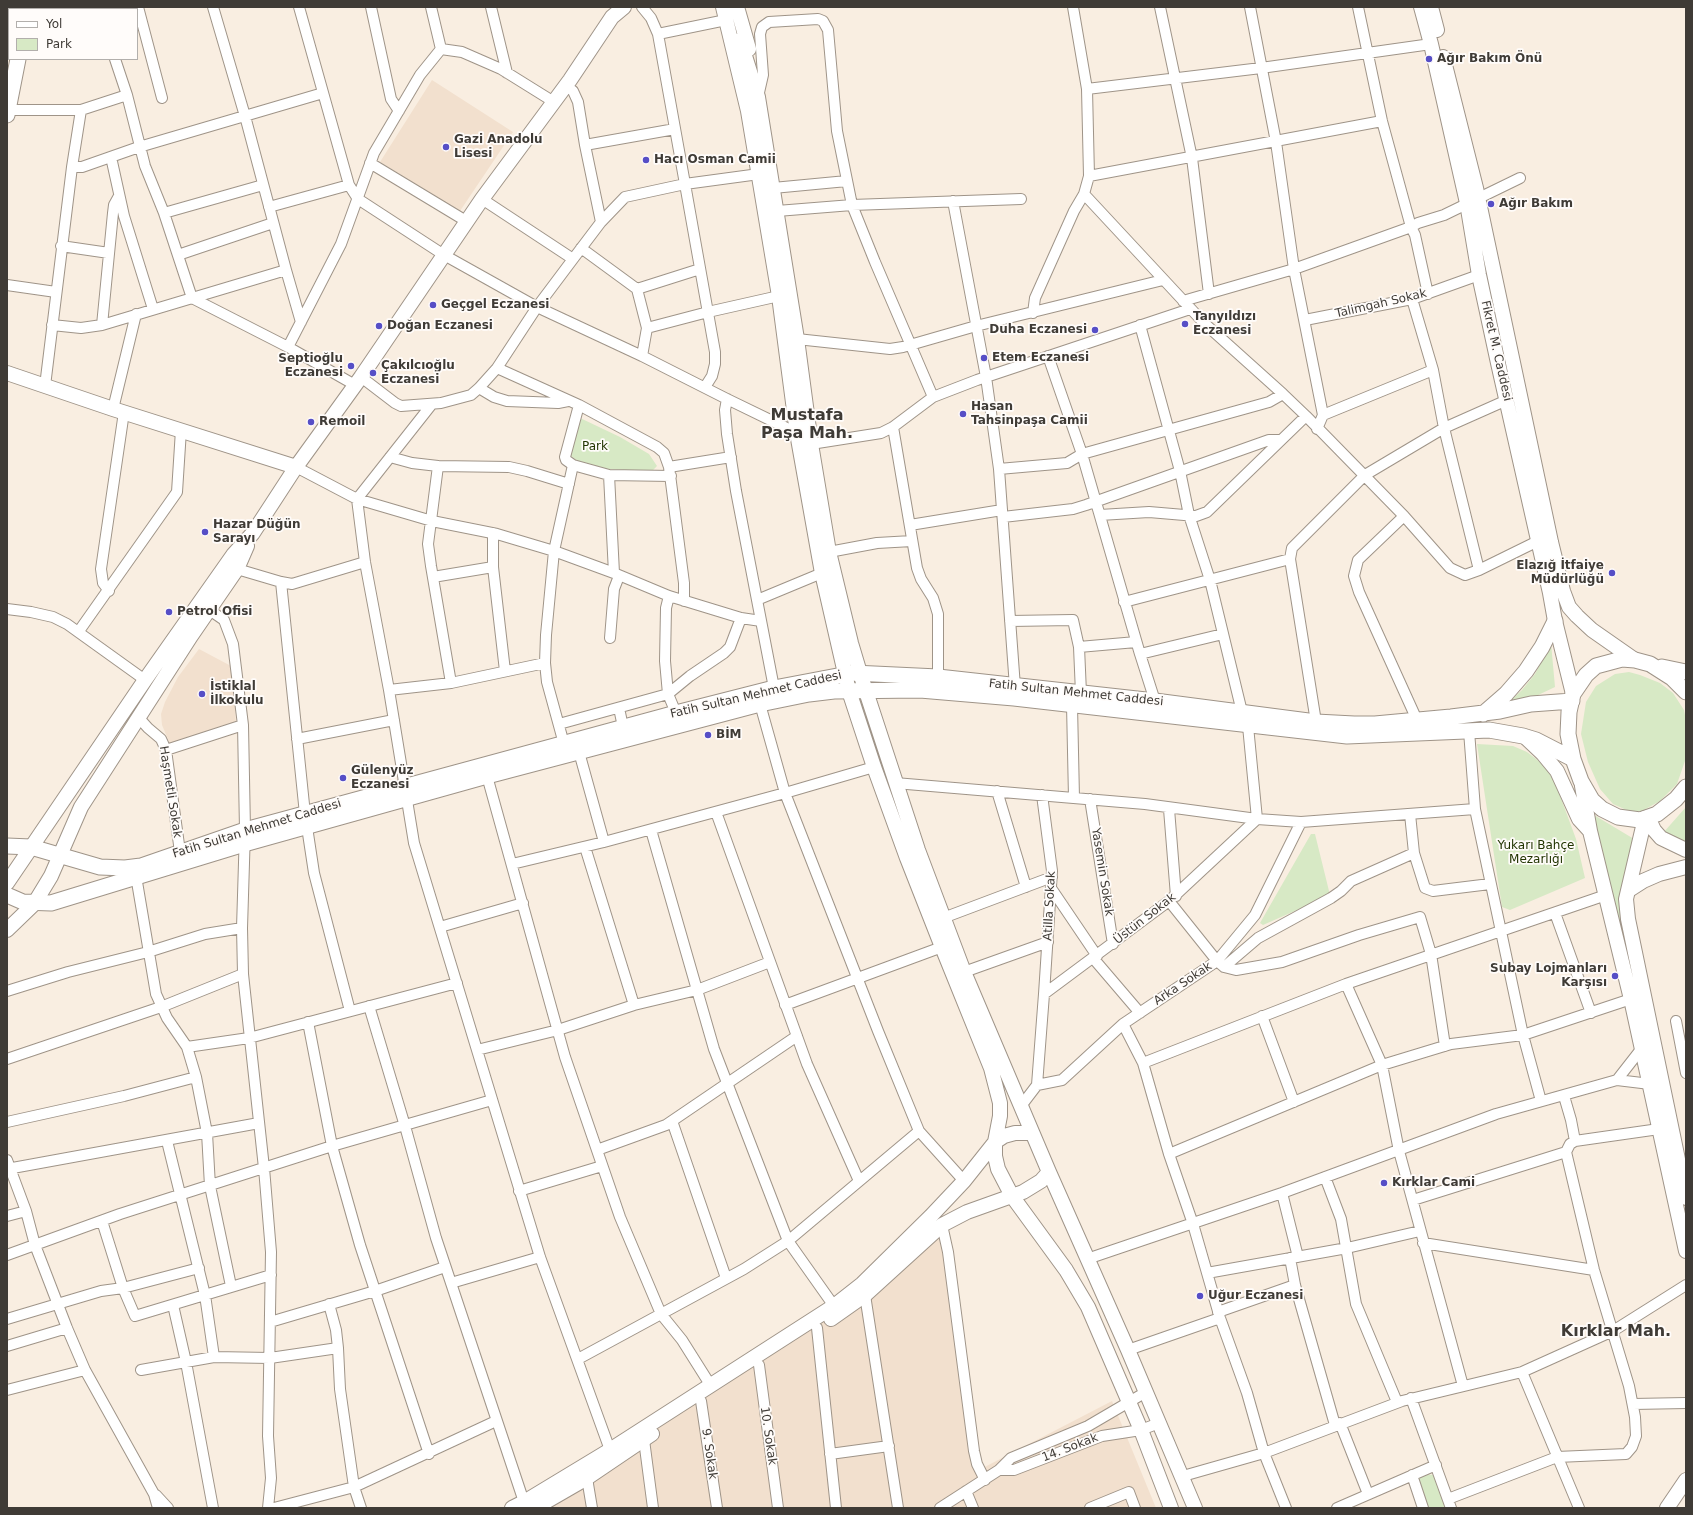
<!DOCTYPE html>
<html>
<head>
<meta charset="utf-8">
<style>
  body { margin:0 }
  #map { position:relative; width:1693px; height:1515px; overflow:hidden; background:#f9eee1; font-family:"DejaVu Sans",sans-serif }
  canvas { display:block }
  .frame { position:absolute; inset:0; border:8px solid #3f3b36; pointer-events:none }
  .legend { position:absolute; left:8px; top:8px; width:130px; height:52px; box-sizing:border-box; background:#fffcfa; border:1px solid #b2afac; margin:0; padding:5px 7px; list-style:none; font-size:12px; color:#3f3b36 }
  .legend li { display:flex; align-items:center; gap:8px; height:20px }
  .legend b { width:20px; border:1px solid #b2afac }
</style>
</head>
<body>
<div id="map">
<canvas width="1693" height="1515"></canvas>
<div class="frame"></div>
<ul class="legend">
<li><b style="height:5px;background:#fff"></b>Yol</li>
<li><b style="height:11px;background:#d7e9c5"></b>Park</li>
</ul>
</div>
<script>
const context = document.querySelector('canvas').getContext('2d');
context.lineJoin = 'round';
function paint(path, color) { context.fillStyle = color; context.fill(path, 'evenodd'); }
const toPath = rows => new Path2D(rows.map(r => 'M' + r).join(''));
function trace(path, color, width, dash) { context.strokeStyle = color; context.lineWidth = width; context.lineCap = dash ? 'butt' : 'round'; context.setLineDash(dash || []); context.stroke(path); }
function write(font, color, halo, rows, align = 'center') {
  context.font = font + ' "DejaVu Sans",sans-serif'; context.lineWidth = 3.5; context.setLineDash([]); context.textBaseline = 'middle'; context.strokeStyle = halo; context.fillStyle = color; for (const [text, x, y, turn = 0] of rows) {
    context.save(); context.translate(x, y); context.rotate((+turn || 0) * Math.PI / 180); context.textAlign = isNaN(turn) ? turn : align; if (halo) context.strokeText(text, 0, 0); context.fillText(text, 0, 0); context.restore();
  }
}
paint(toPath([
  [432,80,513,132,460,211,380,162],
  [199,649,231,666,236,722,173,745,170,744,162,725,161,714,165,702,178,677],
  [941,1225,975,1472,1112,1401,1156,1508,524,1508,858,1297]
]), '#f2e0ce');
paint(toPath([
  [578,417,620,437,649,454,657,466,651,472,596,468,578,461,568,454],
  [1551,643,1555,687,1536,696,1506,705,1522,690,1535,674],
  [1629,672,1640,675,1660,683,1673,693,1684,710,1686,720,1686,758,1677,784,1660,801,1642,811,1631,812,1613,804,1600,789,1588,762,1581,734,1586,702,1596,686,1615,674],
  [1477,744,1513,746,1527,752,1544,765,1555,782,1576,839,1585,878,1510,910,1502,907],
  [1686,807,1686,844,1663,833],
  [1594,815,1639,842,1624,888,1681,1186,1609,890],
  [1311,834,1315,834,1329,891,1329,896,1263,925,1260,923],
  [1421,1474,1434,1475,1446,1508,1429,1508,1418,1477]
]), '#d7e9c5');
const street = toPath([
  [98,7,99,9],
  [138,7,162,98],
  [213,7,245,116,286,270,301,322],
  [299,7,349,185,358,199,444,255,537,307,642,356,727,399,797,433,811,444,881,433,893,427,933,397,977,380,1190,309],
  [371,7,391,99,399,111],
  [431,7,441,49],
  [491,7,507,73],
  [642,7,651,18,658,34,685,184,759,174],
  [1160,7,1192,158,1209,294],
  [1250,7,1276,142,1294,269,1323,415,1317,429],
  [1358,7,1382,121,1411,227,1415,235,1428,294],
  [658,34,726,20],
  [115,59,127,95,145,166,164,213,192,298,288,347,355,385],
  [566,86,573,91,578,102,585,145,601,222],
  [1087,89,1261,68,1431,44],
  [758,97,763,75,760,34,762,27,769,22,818,19,823,21,828,30,837,131,852,205,875,262,933,397],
  [8,110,81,110,127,95],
  [585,145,675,129],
  [111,157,124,216,153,309],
  [370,163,466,221],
  [72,167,82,167,139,147,323,93],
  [1089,176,1382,121],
  [773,188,847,181],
  [1084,194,1204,323,1283,394,1306,416,1404,516,1450,568,1465,575,1479,570,1538,541],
  [482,199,573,259],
  [953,201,986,377,999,469,1015,687],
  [269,207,349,185],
  [777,211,852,205,1021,199],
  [164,213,263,185],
  [61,246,109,253],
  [581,248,637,289,647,328,642,356],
  [178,255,273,223],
  [7,285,56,292],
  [637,289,700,269],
  [1412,299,1433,370,1444,428,1479,570],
  [1183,301,1294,269,1411,227,1418,223,1444,215,1520,178],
  [1033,313,1035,298,1074,211,1084,194,1089,176,1087,89,1073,7],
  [1305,320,1412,299,1479,275],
  [52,325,81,328,102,325,286,270],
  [102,325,113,213,114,205,119,196],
  [1140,325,1180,471,1189,515,1210,580,1242,712],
  [647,328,708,312,779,296],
  [797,339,890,349,903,347,976,326,1163,280],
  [288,347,341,244,374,153,420,75,441,49,462,52,501,69,554,102],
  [1048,356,1082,454,1140,654,1155,701],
  [497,368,579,405,657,447,664,453,669,467],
  [361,377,395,403,401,406,441,403,471,395,479,388,497,368,537,307,573,259,601,222,625,197,685,184,715,352,715,364,712,376,705,387],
  [45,386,72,167,81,110],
  [479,388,494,397,507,401,558,403,568,401],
  [727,399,725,410,727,434,736,491,774,688],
  [432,404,357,499,365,562,389,690,414,843,540,1257,610,1450],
  [579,405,565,457,566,460,573,465,609,475],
  [113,409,136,314],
  [1323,415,1433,370],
  [893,427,917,568,921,579,933,598,938,614,938,677],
  [390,457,412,463,438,466,509,467,527,471,569,484],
  [438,466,428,544,431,566,451,683],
  [296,467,357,499,432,521,497,534,554,551,614,573],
  [999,469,1067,463,1082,454,1269,402,1283,394],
  [671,476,609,475,614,573,669,596,741,618,761,621],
  [1100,515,1149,512,1196,516,1207,512,1306,416],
  [1404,516,1358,560,1354,576,1359,592,1417,720],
  [1003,517,1073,509,1086,505,1269,440,1281,440],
  [910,525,1002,510],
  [493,533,493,567,505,671],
  [829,552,877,543,912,541],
  [237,569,281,582,292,584,365,562],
  [433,577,493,567],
  [281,582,305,814],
  [109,591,103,583,101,569,124,412],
  [669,596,666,608,665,661,668,694,676,713],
  [757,600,822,573],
  [684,601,684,583,669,467,731,457],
  [1124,602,1290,559],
  [7,609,31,612,53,617,67,624,145,680],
  [208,609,224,620,233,644,243,725,245,830,242,928,243,974,264,1168,271,1252,268,1436,271,1478,268,1508],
  [1010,621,1073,620,1079,647,1081,693],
  [79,631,177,492,181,430],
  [610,638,614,589,619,576],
  [1079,647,1136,642],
  [1140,654,1223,634],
  [389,690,451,683,545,663],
  [760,704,785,793,878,1031,919,1131,964,1181],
  [1072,705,1074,798],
  [619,708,623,727],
  [139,718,148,728,161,739,166,750,180,852],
  [1316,722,1290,559,1292,548,1365,475,1444,428,1507,400],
  [559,724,668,694,690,676,724,653,730,647,741,618],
  [1469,731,1475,809,1523,1035,1541,1101],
  [297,739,394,720],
  [564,744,547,682,545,663,546,635,554,551,573,465],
  [166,750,243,725],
  [579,752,604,842,785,793,874,767],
  [487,776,565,1057,620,1217,661,1314,682,1340,711,1386],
  [895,783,1145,804,1257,819,1301,822,1475,809],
  [997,791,1026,887],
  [1042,795,1052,871,1044,994],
  [1090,799,1113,944],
  [1169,809,1176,896],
  [716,812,807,1064,859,1181],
  [1410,814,1414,853,1425,888,1433,891,1490,884],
  [307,827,314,873,350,1011],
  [651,830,714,1049,788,1241,834,1306],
  [585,847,634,1005],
  [512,864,604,842],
  [136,876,156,994,167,1018,187,1047,196,1077,207,1133,210,1186,231,1286],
  [1051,888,1097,956],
  [1169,901,1217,961,1224,967,1236,970,1282,962,1359,935,1420,917,1431,954,1445,1046],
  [1555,913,1591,1013],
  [943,918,1052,877],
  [440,927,523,903],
  [1093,958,1140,1013],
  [1224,967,1258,938,1331,898,1341,891,1351,881,1414,853],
  [964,972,1048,942],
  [1346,984,1382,1065,1399,1151,1463,1386],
  [7,991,68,972,148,952,205,934,242,928],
  [785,1005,942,947],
  [369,1006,405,1126,436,1238,524,1502],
  [1262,1016,1294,1102],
  [1676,1021,1686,1073],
  [308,1022,332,1146,360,1245,429,1454],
  [1123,1024,1143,1063,1169,1154,1193,1224,1220,1318,1247,1393,1264,1453,1286,1508],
  [187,1047,249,1038,457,983],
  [477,1050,558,1030,634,1005,697,990,770,962],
  [7,1059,161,1007,243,974],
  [1143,1063,1346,984,1606,895],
  [1617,1080,1650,1084],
  [1037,1085,1062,1080,1123,1024,1217,961,1255,915,1301,822],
  [1021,1106,1037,1085,1044,994,1169,901,1257,819,1248,726],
  [672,1121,726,1278],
  [7,1122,124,1096,196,1077],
  [167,1141,205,1295,214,1357],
  [1575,1141,1659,1129],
  [597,1150,666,1125,797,1036],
  [1169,1154,1382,1065,1451,1044,1523,1035,1631,999],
  [7,1160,26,1211,35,1245,67,1328,85,1370,154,1494,158,1508],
  [7,1169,259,1123],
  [1325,1177,1341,1219,1356,1304,1397,1402],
  [519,1191,602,1166],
  [1282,1193,1298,1257],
  [1413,1200,1566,1152],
  [7,1216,26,1211],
  [102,1221,123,1288,135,1316,271,1275],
  [942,1225,948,1252,974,1451,977,1464,985,1480],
  [1423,1243,1594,1270],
  [7,1255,120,1214,332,1146,492,1100],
  [1290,1258,1295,1285,1335,1425],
  [1087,1259,1282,1193,1496,1114,1617,1080,1642,1048],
  [1207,1273,1347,1248,1420,1231],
  [451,1283,540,1257],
  [865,1295,898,1508],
  [329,1304,336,1330,338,1348,340,1389,354,1487,361,1508],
  [173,1305,186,1362,213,1508],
  [1218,1312,1295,1285],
  [7,1319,101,1291,123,1288,199,1268],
  [270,1322,375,1291,445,1267],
  [817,1328,836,1508],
  [7,1346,67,1328],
  [1128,1350,1220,1318],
  [578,1359,744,1269,788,1241,919,1131],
  [759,1365,778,1508],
  [141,1370,214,1357,270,1358,338,1348],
  [1522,1372,1579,1508],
  [7,1390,85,1370],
  [1411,1398,1451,1508],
  [701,1401,717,1508],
  [1633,1404,1686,1403],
  [1340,1423,1368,1494],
  [644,1440,653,1508],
  [830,1454,889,1446],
  [999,1470,1014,1470,1102,1436,1141,1430,1159,1423],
  [1412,1475,1423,1508],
  [1183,1476,1264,1453,1402,1401,1522,1372,1613,1331,1686,1285],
  [587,1478,592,1508],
  [966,1491,973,1508],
  [156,1495,168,1508],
  [1448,1499,1557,1457,1626,1454,1632,1447,1636,1436,1635,1417,1629,1386,1594,1270,1566,1152,1570,1144,1575,1141,1571,1120,1564,1096],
  [274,1508,354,1487,496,1421],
  [940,1508,999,1470,1011,1458,1088,1426,1146,1392],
  [1090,1508,1129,1492,1135,1508],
  [1337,1508,1436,1465]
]);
const secondary = toPath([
  [723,7,748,111,779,296,797,433,822,573,849,691,874,767,907,858,942,947,991,1068,1000,1103,1000,1116,995,1142,995,1156,998,1169,1012,1196,1066,1270,1088,1307,1141,1430,1171,1508],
  [737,7,749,49],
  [1421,7,1431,44,1467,203,1479,275,1498,363,1550,593,1555,621,1573,694],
  [1431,7,1437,30],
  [7,30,9,29],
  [740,40,758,97,797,339,811,444,829,552,851,643,860,673,918,850,964,972,1049,1172,1128,1350,1195,1508],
  [1443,57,1476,188,1551,542,1563,591,1569,607,1577,616,1592,630,1635,660],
  [7,373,113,409,296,467],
  [1525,737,1543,754,1557,771,1579,819,1590,831],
  [1582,786,1590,831,1631,999,1686,1251],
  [1648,817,1654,830,1661,838,1686,850],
  [1645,818,1626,899,1628,919,1686,1198],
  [7,883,145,680,233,555,253,533,296,467,361,377,482,199,570,80,612,17,624,7],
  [1629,890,1643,881,1659,874,1686,867],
  [7,930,34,904,51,876,81,807,191,636,237,569,247,546],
  [831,1319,865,1295,942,1225,967,1212,1023,1192,1041,1181,1049,1172],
  [512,1508,524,1502,610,1450,834,1306,862,1284,931,1216,964,1181,995,1142,1004,1136,1015,1133,1032,1133],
  [535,1508,587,1478,652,1434],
  [1667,1508,1686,1480]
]);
const primary = toPath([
  [26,9,26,7],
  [61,9,63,7],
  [7,115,18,59],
  [1662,667,1686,672],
  [1686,692,1672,678,1650,664,1635,660,1622,659,1596,666,1586,675,1573,694,1569,712,1568,734,1573,759,1581,781,1592,800,1602,809,1618,817,1640,820,1657,814,1676,799,1686,787],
  [1483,714,1506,694,1526,671,1542,647,1555,621],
  [7,846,31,847,100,867,125,868,141,866,245,830,676,713,774,688,853,673,938,677,1155,701,1316,722,1354,724,1375,724,1451,717,1500,711,1531,704,1572,701],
  [7,895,23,902,51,903,244,844,487,776,760,704,809,694,834,691,920,690,1014,698,1347,736,1489,730,1523,736,1536,740,1573,759]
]);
trace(street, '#9f9488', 12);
trace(secondary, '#9f9488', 16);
trace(primary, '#9f9488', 17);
trace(street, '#fff', 10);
trace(secondary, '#fff', 14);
trace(primary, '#fff', 15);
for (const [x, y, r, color] of [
  [1429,59,4,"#564ec6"],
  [446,147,4,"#564ec6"],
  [646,160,4,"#564ec6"],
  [1491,204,4,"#564ec6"],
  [433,305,4,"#564ec6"],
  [1185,324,4,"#564ec6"],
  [379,326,4,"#564ec6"],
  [1095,330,4,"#564ec6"],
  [984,358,4,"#564ec6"],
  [351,366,4,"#564ec6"],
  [373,373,4,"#564ec6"],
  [963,414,4,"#564ec6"],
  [311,422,4,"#564ec6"],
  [205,532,4,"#564ec6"],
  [1612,573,4,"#564ec6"],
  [169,612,4,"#564ec6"],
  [202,694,4,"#564ec6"],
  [708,735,4,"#564ec6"],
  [343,778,4,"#564ec6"],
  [1615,976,4,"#564ec6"],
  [1384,1183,4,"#564ec6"],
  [1200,1296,4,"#564ec6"]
]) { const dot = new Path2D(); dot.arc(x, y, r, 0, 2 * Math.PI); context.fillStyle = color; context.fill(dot); trace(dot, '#fffcfa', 1.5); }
write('bold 12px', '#3f3b36', '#fffcfa', [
  ["Ağır Bakım Önü",1437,59],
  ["Gazi Anadolu",454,140],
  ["Lisesi",454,154],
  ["Hacı Osman Camii",654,160],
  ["Ağır Bakım",1499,204],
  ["Geçgel Eczanesi",441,305],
  ["Tanyıldızı",1193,317],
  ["Eczanesi",1193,331],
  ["Doğan Eczanesi",387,326],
  ["Duha Eczanesi",1087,330,"right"],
  ["Etem Eczanesi",992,358],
  ["Septioğlu",343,359,"right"],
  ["Eczanesi",343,373,"right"],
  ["Çakılcıoğlu",381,366],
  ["Eczanesi",381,380],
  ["Hasan",971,407],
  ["Tahsinpaşa Camii",971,421],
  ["Remoil",319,422],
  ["Hazar Düğün",213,525],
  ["Sarayı",213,539],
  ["Elazığ İtfaiye",1604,566,"right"],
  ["Müdürlüğü",1604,580,"right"],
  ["Petrol Ofisi",177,612],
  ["İstiklal",210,687],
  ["İlkokulu",210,701],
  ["BİM",716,735],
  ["Gülenyüz",351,771],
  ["Eczanesi",351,785],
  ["Subay Lojmanları",1607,969,"right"],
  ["Karşısı",1607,983,"right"],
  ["Kırklar Cami",1392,1183],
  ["Uğur Eczanesi",1208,1296]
], 'left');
write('12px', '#3f3b36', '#fffcfa', [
  ["Talimgah Sokak",1381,304,-13],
  ["Fikret M. Caddesi",1496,351,77],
  ["Fatih Sultan Mehmet Caddesi",1076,693,6],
  ["Fatih Sultan Mehmet Caddesi",756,695,-13],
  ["Haşmetli Sokak",170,792,81],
  ["Fatih Sultan Mehmet Caddesi",257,829,-17],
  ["Yasemin Sokak",1102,872,81],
  ["Atilla Sokak",1050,906,-87],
  ["Üstün Sokak",1145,919,-38],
  ["Arka Sokak",1183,984,-34],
  ["10. Sokak",768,1436,82],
  ["14. Sokak",1070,1448,-21],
  ["9. Sokak",709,1454,82]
]);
write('12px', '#223502', '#fffcfa', [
  ["Park",595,447],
  ["Yukarı Bahçe",1536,846],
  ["Mezarlığı",1536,860]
]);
write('bold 16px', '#3f3b36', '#fffcfa', [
  ["Mustafa",807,416],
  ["Paşa Mah.",807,434],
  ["Kırklar Mah.",1616,1332]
]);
</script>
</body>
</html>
